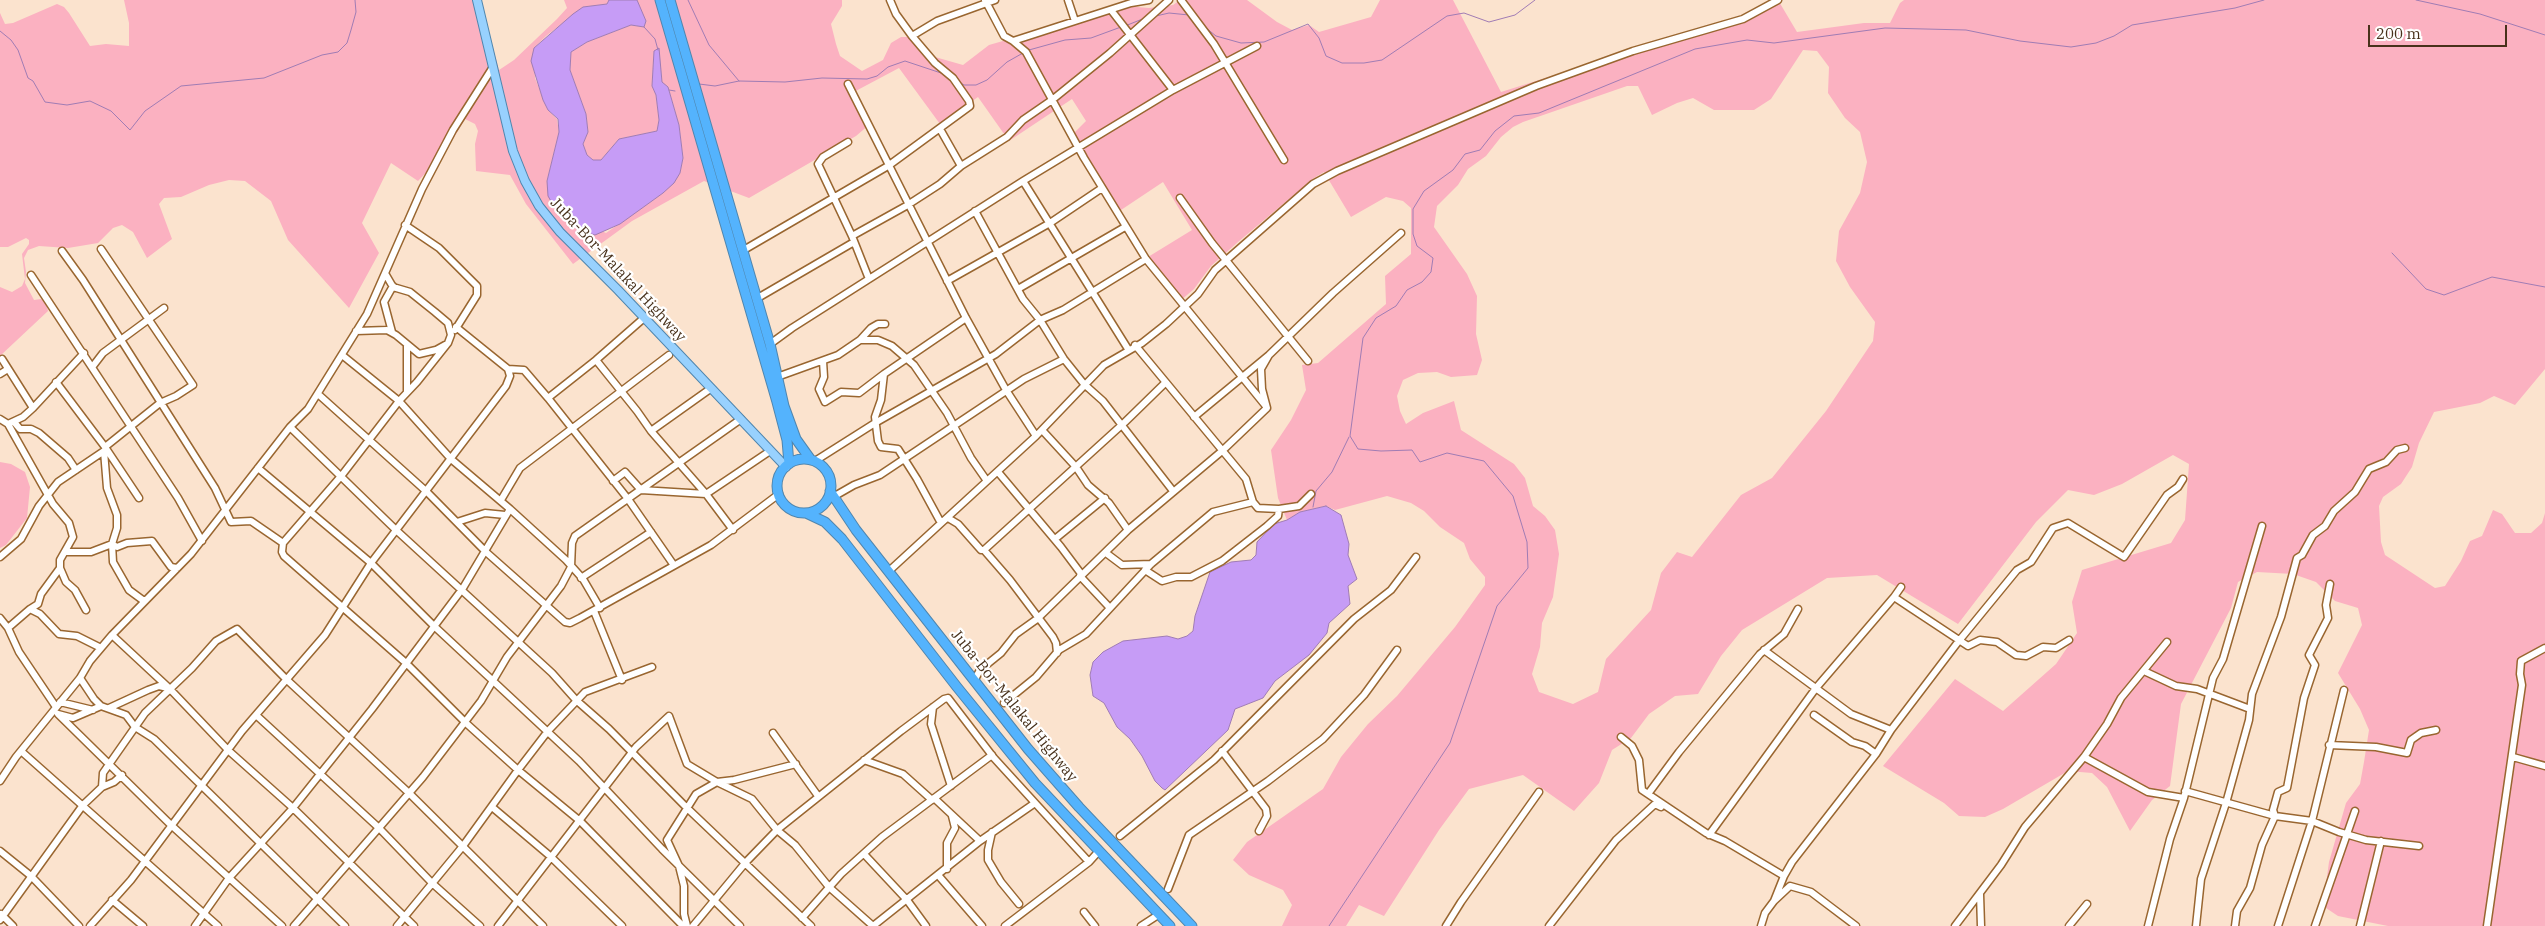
<!DOCTYPE html>
<html>
<head>
<meta charset="utf-8">
<style>
  body { margin:0 }
  #map { position:relative; width:2545px; height:926px; overflow:hidden; background:#fbe3ce; font-family:"IBM Plex Serif",serif }
  canvas { display:block }
  .scale { position:absolute; left:2368px; top:25px; width:139px; height:22px; box-sizing:border-box; border:2px solid #48311b; border-top:0; padding-left:6px; font-size:15px; line-height:18px; white-space:nowrap; color:#48311b; -webkit-text-stroke:4px #fff; paint-order:stroke }
</style>
</head>
<body>
<div id="map">
<canvas width="2545" height="926"></canvas>
<div class="scale">200 m</div>
</div>
<script>
const context = document.querySelector('canvas').getContext('2d');
context.lineJoin = 'round';
function paint(path, color) { context.fillStyle = color; context.fill(path, 'evenodd'); }
const toPath = rows => new Path2D(rows.map(r => 'M' + r).join(''));
function trace(path, color, width, dash) { context.strokeStyle = color; context.lineWidth = width; context.lineCap = dash ? 'butt' : 'round'; context.setLineDash(dash || []); context.stroke(path); }
function write(font, color, halo, rows, align = 'center') {
  context.font = font + ' "IBM Plex Serif",serif'; context.lineWidth = 4.5; context.setLineDash([]); context.textBaseline = 'middle'; context.strokeStyle = halo; context.fillStyle = color; for (const [text, x, y, turn = 0] of rows) {
    context.save(); context.translate(x, y); context.rotate((+turn || 0) * Math.PI / 180); context.textAlign = isNaN(turn) ? turn : align; if (halo) context.strokeText(text, 0, 0); context.fillText(text, 0, 0); context.restore();
  }
}
paint(toPath([
  [124,0,480,0,499,70,514,60,557,19,567,8,564,0,609,0,607,4,584,7,546,36,534,48,535,78,548,110,557,119,559,132,547,181,574,219,606,233,663,193,680,173,683,158,679,125,668,87,662,83,661,72,654,51,652,86,656,95,659,120,657,131,619,139,601,160,593,160,587,155,583,144,588,132,586,114,570,70,571,52,587,42,631,25,644,27,645,21,637,0,842,0,842,6,831,24,836,44,840,56,862,71,883,60,891,43,901,37,908,37,919,50,935,57,963,65,989,45,1125,6,1149,8,1173,5,1180,0,1247,0,1277,22,1292,30,1309,25,1319,32,1371,17,1380,0,1453,0,1501,92,1740,17,1770,0,1778,0,1797,32,1864,23,1890,23,1900,3,1904,0,2545,0,2545,369,2515,405,2494,396,2480,403,2434,412,2419,443,2412,467,2401,484,2383,497,2379,506,2381,542,2385,555,2435,588,2445,586,2461,561,2470,541,2482,536,2493,510,2502,514,2515,533,2531,533,2542,523,2545,513,2545,926,2388,926,2338,916,2323,906,2329,862,2346,803,2360,784,2364,762,2369,730,2360,709,2338,673,2362,625,2358,608,2335,601,2316,582,2293,574,2257,572,2238,582,2231,608,2181,704,2170,786,2152,800,2130,831,2107,787,2092,773,2068,771,2003,809,1985,817,1959,816,1944,803,1883,766,1955,679,2003,711,2056,664,2077,633,2072,602,2082,570,2171,543,2185,520,2189,464,2173,455,2122,484,2094,495,2068,490,2036,522,1958,624,1877,575,1827,578,1742,630,1721,656,1698,694,1675,696,1649,714,1631,738,1612,750,1599,783,1574,811,1523,775,1469,789,1439,830,1384,916,1359,905,1346,926,1282,926,1292,905,1283,890,1249,875,1233,860,1247,842,1323,789,1341,757,1368,724,1397,696,1455,627,1485,585,1485,577,1470,559,1464,543,1440,527,1424,511,1411,503,1387,496,1335,510,1326,506,1300,512,1287,520,1278,498,1271,450,1291,420,1306,390,1302,365,1318,363,1386,304,1385,276,1411,254,1411,208,1403,201,1386,197,1351,217,1324,172,1314,178,1238,242,1211,266,1194,289,1180,301,1148,257,1192,230,1163,182,1118,212,1069,138,1086,121,1072,99,1009,141,978,97,940,124,899,68,850,94,870,124,856,136,749,198,704,181,632,221,573,264,526,204,510,175,476,171,475,144,478,131,475,124,465,119,444,154,418,181,391,163,362,223,379,253,349,308,288,240,271,201,245,181,229,180,209,185,181,197,164,198,159,204,172,239,147,258,133,232,122,225,113,228,98,243,68,248,39,246,28,250,24,258,26,272,25,283,34,300,41,299,46,303,48,311,0,356,0,287,12,292,22,286,25,279,22,254,29,244,29,240,26,238,8,247,0,247,0,13,5,24,13,23,57,4,64,7,69,13,90,46,106,44,129,46,129,23],
  [1803,50,1817,51,1829,67,1828,93,1845,118,1860,132,1867,162,1860,193,1839,231,1836,261,1850,287,1875,322,1873,341,1826,411,1772,478,1741,495,1692,557,1677,552,1661,573,1651,610,1606,659,1598,692,1573,704,1539,692,1532,674,1540,647,1542,623,1553,597,1559,554,1555,530,1545,516,1533,506,1525,478,1514,464,1461,430,1454,401,1423,413,1406,424,1400,411,1397,396,1403,380,1418,373,1437,372,1451,377,1477,375,1482,360,1476,334,1477,296,1467,274,1434,227,1437,206,1458,185,1468,169,1486,156,1501,137,1513,127,1523,122,1627,86,1638,86,1652,115,1677,103,1693,98,1714,110,1754,110,1771,99],
  [0,462,11,464,25,472,30,487,27,518,6,545,0,548]
]), '#fbb1c1');
const water = toPath([
  [609,0,637,0,646,21,644,27,631,25,587,42,571,52,570,70,586,114,588,132,583,144,587,155,593,160,601,160,619,139,657,131,659,120,656,95,652,86,654,51,659,48,662,82,668,87,679,125,683,158,680,173,674,183,663,193,620,224,595,235,584,232,566,209,556,210,548,196,547,181,559,132,558,119,548,110,543,100,531,61,534,48,573,14,583,7,607,4,609,0],
  [1326,506,1341,515,1349,544,1348,555,1357,579,1348,586,1350,604,1329,623,1327,633,1309,655,1275,681,1263,698,1235,709,1228,730,1165,790,1162,788,1155,781,1142,756,1130,739,1117,727,1104,703,1093,696,1090,675,1093,662,1103,652,1123,641,1167,636,1178,639,1187,636,1193,631,1195,616,1210,572,1231,562,1251,560,1256,555,1257,542,1274,524,1287,520,1300,512,1326,506]
]);
paint(water, '#c69cf6');
trace(water, '#a07cb4', 1);
trace(toPath([
  [688,0,709,45,739,81],
  [2416,0,2480,14,2545,35],
  [1156,16,1169,13,1189,15],
  [1125,26,1145,18],
  [644,27,655,39,658,50],
  [1206,28,1216,36,1241,43,1264,42,1308,24,1319,38,1326,56,1342,63,1364,63,1382,60,1447,16,1464,13,1489,22,1515,15,1535,0],
  [0,31,11,40,18,50,28,78,33,81,45,102,67,105,90,101,111,111,130,130,145,111,181,86,264,78,322,55,338,52,347,43,351,30,356,12,355,0],
  [1029,50,1065,40,1091,38,1121,27],
  [958,81,964,85,976,85,987,80,1007,62,1023,53],
  [699,84,715,86,739,81,785,82,822,78,867,79,877,76,888,67,905,61,944,74],
  [669,90,675,91],
  [2392,253,2426,289,2444,295,2492,277,2545,287],
  [1313,507,1316,491,1332,472,1349,437],
  [1329,926,1450,743,1497,606,1528,568,1527,542,1513,496,1484,461,1447,453,1420,462,1412,450,1381,451,1358,449,1350,436,1363,338,1376,318,1396,306,1407,290,1422,282,1431,272,1433,258,1417,246,1413,234,1413,209,1424,191,1453,170,1465,154,1480,150,1495,131,1514,116,1539,113,1695,49,1747,40,1774,43,1885,28,1966,30,2020,41,2071,47,2096,43,2114,36,2132,25,2235,8,2264,0]
]), '#a07cb4', 1);
const minor = toPath([
  [985,0,1004,36,1013,41,1131,3,1149,0],
  [1068,0,1075,21],
  [1181,0,1214,44,1284,160],
  [1111,10,1173,90],
  [912,36,937,21,995,0],
  [1013,41,1026,52,1084,158,1146,259,1265,405],
  [848,84,966,318,1006,390,1036,436],
  [940,129,961,166],
  [848,142,823,157,818,164,852,236,869,279],
  [1023,181,1128,349],
  [1180,198,1212,243,1308,361],
  [975,211,1023,299,1040,320,1064,359,1084,384,1103,401,1173,491],
  [405,225,439,248,477,286,477,295,455,330],
  [852,236,906,206,940,184,961,166,1007,137,1023,120,1052,100,1110,53,1169,0],
  [101,249,193,385,176,396,160,403,105,447],
  [62,251,83,280,215,488,231,522,251,521,283,543],
  [742,251,888,166,970,106,969,101,953,78,935,63,912,36,896,14,890,0],
  [31,275,178,498,202,541],
  [386,275,393,287,410,292,435,312,448,323,451,335,448,343,417,382,399,401,342,475,283,543,282,552,284,556,406,663,467,724,518,770,463,846,397,926],
  [947,281,1050,223,1102,188],
  [1018,289,1125,227],
  [756,299,854,242],
  [644,318,596,360,548,398,628,499,673,564],
  [356,331,387,330,396,335,419,354,436,350,445,345],
  [392,332,384,302,393,286],
  [860,340,878,340,892,346,914,365,947,413,971,458,987,481],
  [770,344,792,328,1023,181,1173,90,1257,46],
  [1135,345,1246,479,1253,502,1258,508,1279,509,1299,506,1311,494],
  [407,346,407,392],
  [342,355,399,401,451,459,510,509],
  [2,359,33,408],
  [596,360,637,411,651,431,706,494,733,530],
  [823,361,824,377,819,389,825,402,841,392,859,393,884,374],
  [93,366,103,353,164,308],
  [508,369,524,370,548,398],
  [0,374,8,369],
  [777,377,838,355,860,340,871,328,878,324,885,324],
  [56,382,105,447,139,498],
  [318,394,427,492,486,552,565,622,570,623,580,618,711,545,779,494],
  [1194,417,1269,355,1333,293,1401,233],
  [0,419,8,424,23,417,33,408,84,353],
  [14,422,20,429,31,429,39,433,68,458,76,470],
  [8,424,53,504,69,523,73,537,60,560,60,568,66,582,75,590,86,610],
  [290,427,396,530,552,673,576,700,609,729,686,807,811,926],
  [1042,430,1076,467,1088,485,1109,503,1128,530],
  [651,431,710,389],
  [815,461,875,423,996,354,1040,320,1063,310,1146,259],
  [258,468,371,563,434,626,579,761,662,849,740,926],
  [998,472,1061,547,1082,575],
  [613,481,625,472,641,490,706,494,770,451],
  [833,497,854,485,880,475,1024,379,1064,359],
  [501,500,520,468,669,355],
  [948,518,958,524,981,550,984,550,1125,422,1165,383],
  [457,522,485,513,505,515],
  [941,523,917,479,898,449,881,447,878,441,875,417,881,400,884,374,966,318],
  [1055,539,1105,498],
  [984,550,1010,580,1053,637,1056,643,1057,653],
  [66,552,91,552,112,544,117,547,127,543,152,541,171,567,177,568],
  [1106,553,1122,565,1151,564],
  [0,557,21,539,39,506,58,482,104,451,107,488,117,515,117,528,112,544,113,562,129,590,144,601],
  [1145,570,1162,581,1176,577,1191,577,1222,561,1267,526,1278,516,1279,509],
  [889,571,1036,436,1104,365,1142,343,1166,324,1198,294,1215,270,1313,184,1337,171,1536,86,1633,51,1743,19,1778,0],
  [1080,576,1109,607],
  [581,578,651,532],
  [1894,597,1901,587],
  [30,609,38,604,41,594,60,568],
  [594,611,622,680],
  [0,618,8,628],
  [112,635,169,688,229,751,293,808,414,926],
  [1764,650,1851,714,1891,730],
  [652,667,585,692,548,731,518,770,580,821,683,926],
  [2144,671,2176,686,2197,689,2250,709],
  [80,678,94,699,101,706],
  [974,681,980,670,1001,653,1016,634,1037,619,1128,530,1222,451,1267,408,1262,389,1261,369,1269,355],
  [60,702,93,710],
  [1004,703,1036,677,1059,650,1086,634,1151,564,1213,512,1253,502],
  [56,707,19,652,8,628,30,609,40,614,59,634,77,636,101,648],
  [933,707,931,724,951,786],
  [109,708,148,690,159,686,168,688],
  [58,714,73,718,101,706,126,715,135,727,154,739,345,926],
  [58,714,171,825,282,926],
  [256,715,379,828,432,883,480,926],
  [1814,715,1852,742,1865,746,1876,754],
  [669,716,687,764,717,782,752,799,777,830,795,845,829,887,873,926],
  [773,733,818,796],
  [1621,737,1632,746,1639,760,1642,790,1706,833,1725,841,1784,876,1774,901],
  [2329,745,2376,747,2407,753,2411,740,2421,733,2436,730],
  [21,751,218,926],
  [1222,751,1266,809,1267,816,1259,831],
  [2084,757,2148,792,2184,798],
  [2513,757,2545,766],
  [864,760,903,774,932,800],
  [0,781,16,757,80,678,90,661,112,635,191,554,290,427,308,409,367,314,422,189,453,130,493,67],
  [102,787,114,782,122,775],
  [2185,791,2275,816,2312,821,2339,832,2366,840,2419,846],
  [1648,794,1679,752,1760,654,1784,634,1798,609],
  [934,798,980,841],
  [492,807,550,856,622,926],
  [992,832,988,850,988,860,1001,882,1019,904],
  [1709,835,1816,688,1894,597,1968,646,1980,640,1997,642,2016,655,2026,656,2043,647,2056,648,2069,640],
  [1120,836,1214,760,1354,619,1391,590,1416,557],
  [0,851,31,876,79,926],
  [864,854,907,900,926,926],
  [947,869,947,843,955,828,952,816],
  [938,875,982,926],
  [1784,876,1792,862,1876,754,1891,730,1958,642,2017,570,2031,562,2053,528,2068,523,2124,557,2167,495,2178,487,2183,479],
  [1168,889,1189,835,1268,781,1323,739,1364,695,1397,650],
  [1980,894,1981,926],
  [112,900,143,926],
  [1084,912,1095,926],
  [1,914,13,926],
  [802,918,841,874,882,837,992,755],
  [0,920,83,805,102,787,103,773,145,713,192,668,216,641,237,629,286,679,409,793,543,926],
  [90,926,131,880,242,731,325,635,371,563,506,386,510,376,508,369,456,327],
  [195,926,229,878,293,808,372,709,463,588,510,509,566,560,583,579,600,608],
  [294,926,423,777,481,701,507,657,561,586,571,567,572,543,575,536,741,419],
  [498,926,636,747,669,716],
  [687,926,684,914,684,886,679,866,667,840,696,794,717,782,734,780,796,764],
  [693,926,746,862,777,830,901,731,944,699,948,698,994,758,1089,862],
  [873,926,980,841,1035,803],
  [1005,926,1089,862,1098,852],
  [1141,926,1158,915],
  [1446,926,1461,902,1539,792],
  [1549,926,1616,840,1655,804,1661,807],
  [1761,926,1765,913,1774,901,1790,886,1811,892,1856,926],
  [1955,926,2001,865,2025,827,2084,757,2107,724,2121,698,2167,642],
  [2069,926,2087,904],
  [2148,926,2170,839,2184,798,2213,678,2223,659,2262,526],
  [2196,926,2201,879,2226,803,2249,720,2252,694,2281,617,2297,558,2302,555,2313,535,2325,526,2334,511,2355,492,2369,469,2386,462,2397,450,2405,448],
  [2235,926,2237,911,2250,888,2262,845,2275,816,2273,810,2278,792,2287,788,2304,698,2315,665,2309,655,2328,618,2326,605,2330,584],
  [2278,926,2312,821,2344,690],
  [2315,926,2355,811],
  [2360,926,2381,841],
  [2487,926,2522,685,2520,674,2521,661,2545,648]
]);
const major = toPath([
  [477,0,513,151,525,181,539,206,560,232,618,290,786,467]
]);
const highway = toPath([
  [660,0,777,402,787,440,789,464],
  [670,0,770,344,784,406,796,439,811,460],
  '777 486a27 27 0 1 1 54 0a27 27 0 1 1-54 0Z',
  [830,491,856,530,1028,749,1079,807,1192,926],
  [806,513,825,522,842,539,957,687,1035,783,1170,926]
]);
trace(minor, '#996630', 9);
trace(major, '#5086ae', 10);
trace(highway, '#5086ae', 11);
trace(minor, '#fff', 6);
trace(major, '#98d1fe', 8);
trace(highway, '#54b3fd', 9);
write('15px', '#48311b', '#fff', [
  ["Juba-Bor-Malakal Highway",618,270,47],
  ["Juba-Bor-Malakal Highway",1014,706,51]
]);
</script>
</body>
</html>
